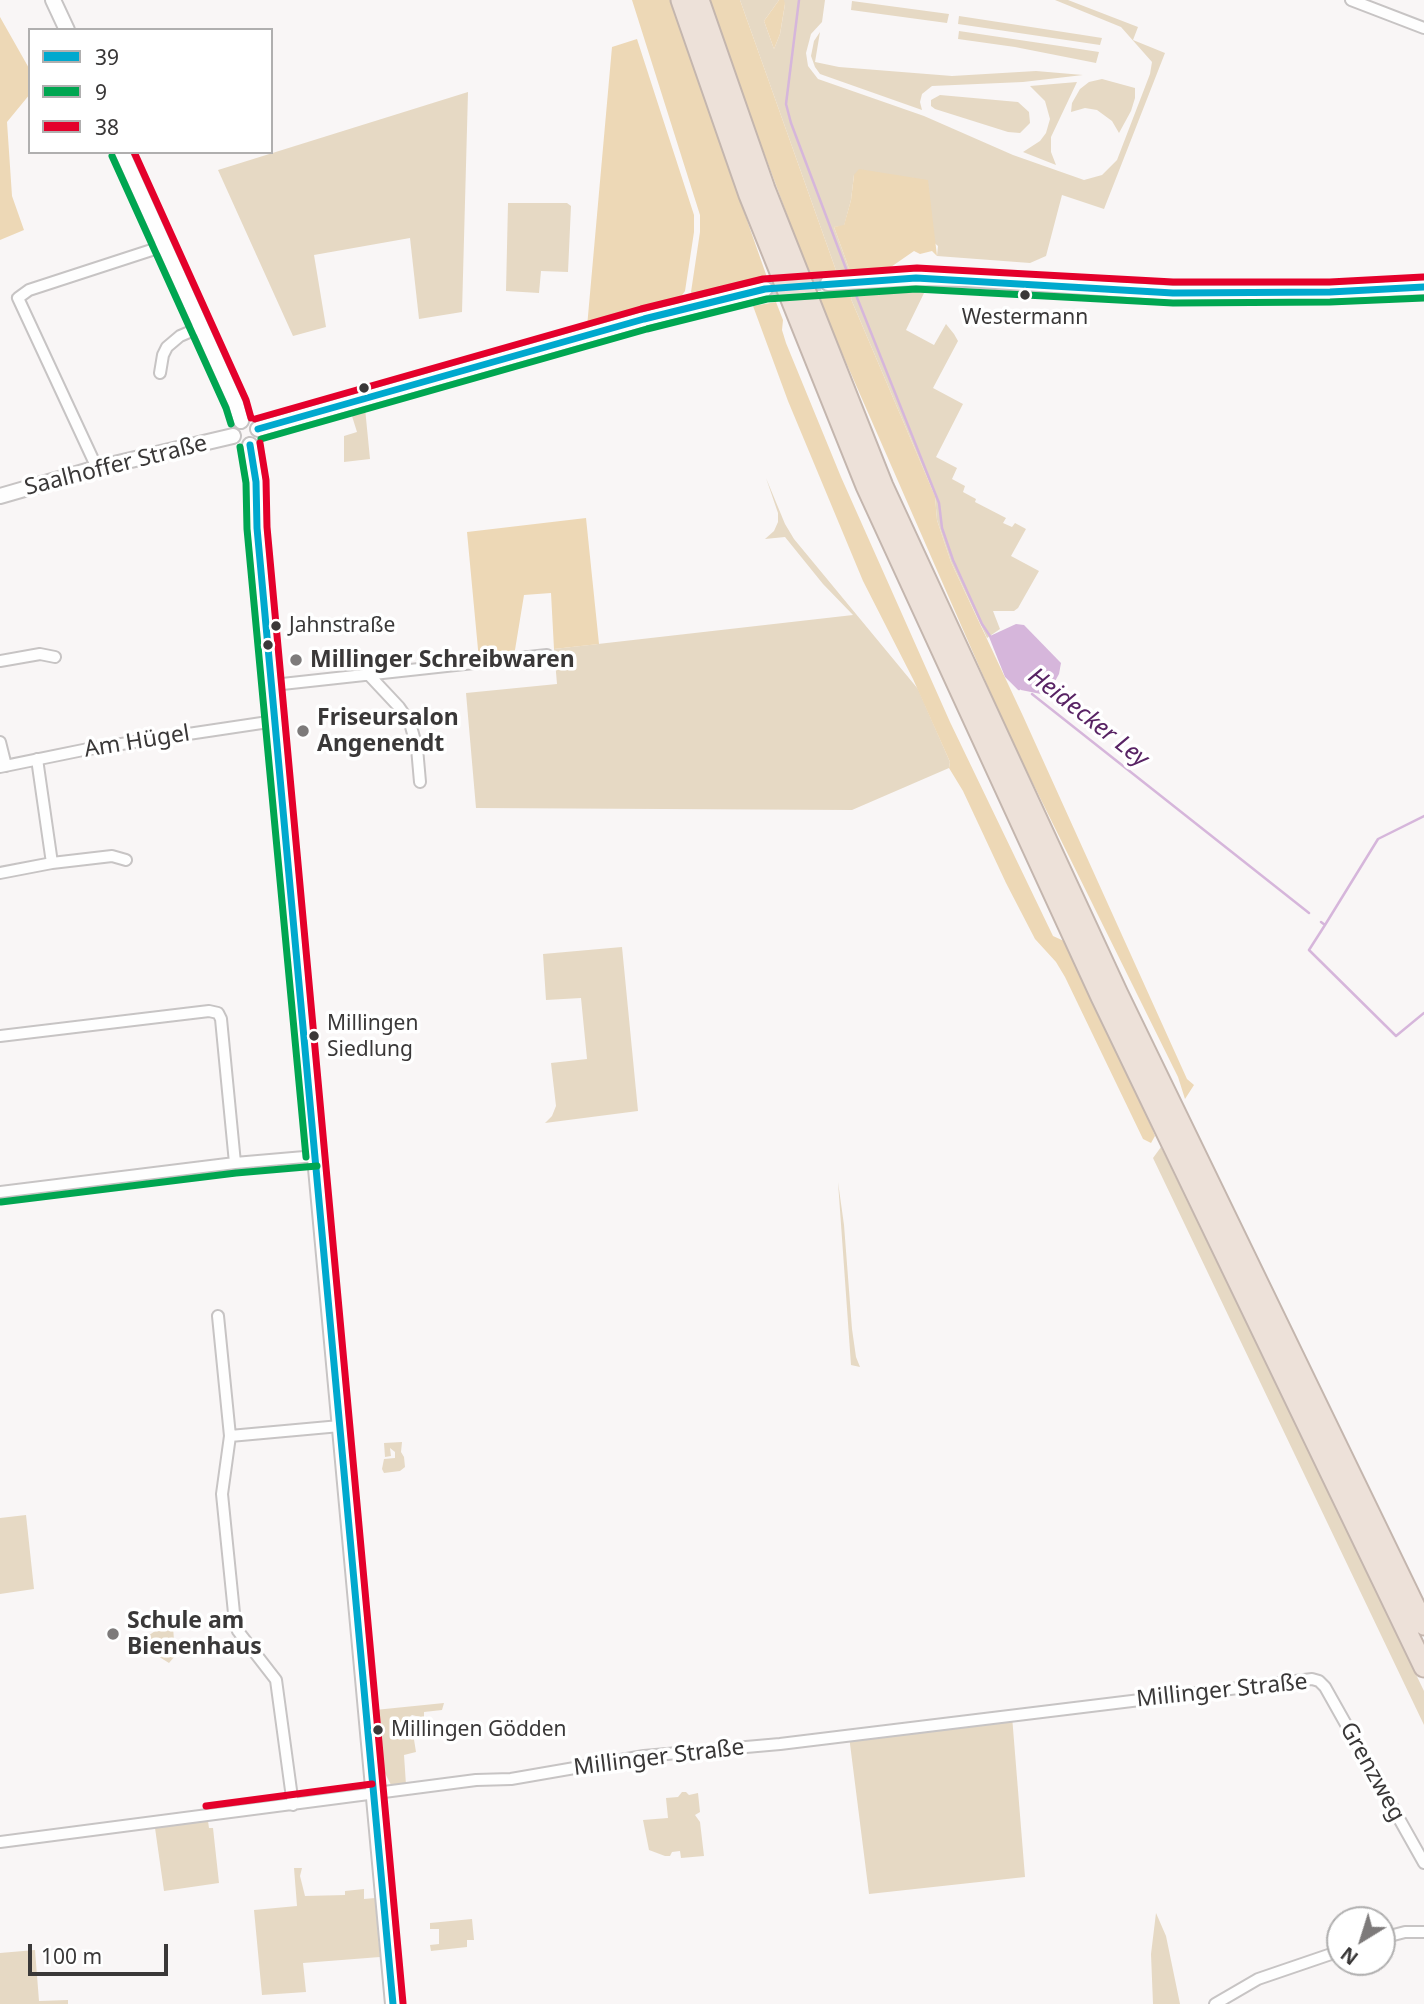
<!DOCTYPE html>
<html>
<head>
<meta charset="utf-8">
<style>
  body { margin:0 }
  #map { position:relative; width:1424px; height:2004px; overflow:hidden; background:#f9f6f6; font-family:"Noto Sans",sans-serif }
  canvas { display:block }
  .legend { position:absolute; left:28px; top:28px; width:245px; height:126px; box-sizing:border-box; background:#fff; border:2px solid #b0afaf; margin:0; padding:9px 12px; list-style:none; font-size:21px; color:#3a3838 }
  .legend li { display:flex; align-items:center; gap:14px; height:35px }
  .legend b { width:35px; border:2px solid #b0afaf }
  .north { position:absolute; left:1326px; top:1906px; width:70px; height:70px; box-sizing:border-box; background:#fff; border:2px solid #b0afaf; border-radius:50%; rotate:218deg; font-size:19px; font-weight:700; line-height:28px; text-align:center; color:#3a3838 }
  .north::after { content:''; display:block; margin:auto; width:24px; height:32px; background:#7d7a7a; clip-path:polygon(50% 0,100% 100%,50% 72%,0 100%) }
  .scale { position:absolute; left:28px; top:1944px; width:140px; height:32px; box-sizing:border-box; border:4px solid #3a3838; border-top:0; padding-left:9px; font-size:21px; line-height:24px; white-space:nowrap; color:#3a3838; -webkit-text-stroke:5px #fff; paint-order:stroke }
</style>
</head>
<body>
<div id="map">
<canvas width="1424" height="2004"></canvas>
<ul class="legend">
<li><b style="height:9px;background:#00a9ce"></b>39</li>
<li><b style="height:9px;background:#00a651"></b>9</li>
<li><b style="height:9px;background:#e4002b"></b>38</li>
</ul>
<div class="north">N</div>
<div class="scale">100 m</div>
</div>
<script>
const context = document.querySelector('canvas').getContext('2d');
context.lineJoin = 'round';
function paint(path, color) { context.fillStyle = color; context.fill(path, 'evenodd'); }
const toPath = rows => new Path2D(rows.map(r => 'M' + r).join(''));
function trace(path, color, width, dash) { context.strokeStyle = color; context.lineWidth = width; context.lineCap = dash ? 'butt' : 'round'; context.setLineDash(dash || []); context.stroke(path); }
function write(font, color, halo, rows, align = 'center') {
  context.font = font + ' "Noto Sans",sans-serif'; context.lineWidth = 7; context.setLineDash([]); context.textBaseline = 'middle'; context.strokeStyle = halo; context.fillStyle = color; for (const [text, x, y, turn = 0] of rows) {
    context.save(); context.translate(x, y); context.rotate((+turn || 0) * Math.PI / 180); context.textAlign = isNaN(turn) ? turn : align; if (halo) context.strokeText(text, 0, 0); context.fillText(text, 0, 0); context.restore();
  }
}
paint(toPath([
  [740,0,779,0,764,21,774,49,780,34,785,4,782,0,825,0,822,22,811,34,806,53,808,66,818,79,924,116,1013,155,1084,180,1102,175,1117,160,1150,74,1152,62,1121,27,1055,0,1068,0,1138,27,1133,40,1165,53,1104,209,1062,195,1046,256,1030,263,937,256,938,246,854,175,851,200,844,226,834,227,851,274,838,276],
  [852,1,949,14,947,23,851,10],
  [959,16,1083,35,1102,38,1100,45,958,24],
  [959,31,1060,46,1099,52,1096,63,1015,47,958,39],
  [820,32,815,62,839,67,952,76,1036,71,1083,75,1023,82,932,86,922,94,920,102,922,110,820,74,815,67,811,56,814,41],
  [1102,79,1135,88,1135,98,1131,111,1119,133,1112,121,1097,110,1085,108,1071,112,1072,103,1080,89,1089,82],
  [1077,82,1051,137,1051,152,1056,165,1023,152,1040,141,1046,133,1050,119,1045,101,1030,86],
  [468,92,462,312,419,319,410,238,314,255,326,327,293,336,218,170],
  [940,95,1018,102,1029,112,1030,123,1020,133,1008,132,935,109,931,106,931,100],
  [508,203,567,203,571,206,568,272,541,271,539,293,506,291],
  [926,289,906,330,934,345,946,324,954,334,958,341,933,388,963,404,936,457,957,468,952,479,965,486,963,492,976,499,975,502,1006,518,1003,523,1012,527,1015,523,1026,529,1011,556,1039,571,1018,608,1014,611,993,611,1000,629,987,638,951,562,937,520,935,496,851,299,852,292],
  [365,408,370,459,344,462,344,436,357,432,351,413],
  [766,478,785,524,794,539,918,689,950,762,949,768,852,810,476,808,466,693,557,684,554,649,853,615,823,584,785,537,765,539,774,531,778,522,778,513],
  [622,947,638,1111,545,1123,552,1116,556,1106,551,1063,587,1059,581,998,546,1000,543,954],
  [1161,1147,1424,1691,1424,1725,1153,1158],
  [838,1182,844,1225,852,1329,856,1357,860,1367,851,1365],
  [402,1442,401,1452,404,1457,405,1467,400,1471,384,1473,382,1469,384,1459,395,1458,395,1452,390,1448,391,1456,385,1457,384,1443],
  [26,1515,34,1589,0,1594,0,1518],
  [168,1622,173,1626,175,1656,169,1663,145,1648,148,1644,145,1638],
  [444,1703,442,1710,424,1712,424,1718,412,1715,408,1718,407,1723,409,1727,412,1727,416,1752,404,1755,406,1785,391,1785,382,1767,375,1710],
  [1012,1716,1025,1877,869,1894,849,1736],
  [682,1792,686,1792,689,1795,698,1793,700,1812,695,1815,700,1822,704,1856,681,1858,680,1851,672,1852,670,1856,665,1856,649,1850,643,1820,668,1818,666,1798,678,1797],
  [208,1821,209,1828,213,1828,219,1883,164,1891,155,1828],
  [294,1868,302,1868,300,1876,305,1896,345,1895,345,1891,364,1889,364,1899,375,1898,380,1957,303,1963,306,1992,262,1995,254,1910,297,1906],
  [1156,1913,1166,1936,1180,2004,1153,2004,1151,1954],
  [472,1919,474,1940,467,1940,467,1947,431,1951,430,1945,439,1944,439,1929,430,1929,430,1923],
  [35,1950,39,2001,68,2000,68,2004,0,2004,0,1953]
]), '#e6d9c4');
paint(toPath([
  [632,0,670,0,769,283,693,297,691,292,700,232,700,215],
  [710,0,740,0,838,276,811,279,745,102],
  [779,0,784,0,785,4,780,34,774,49,764,21],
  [0,17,30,70,30,94,7,122,12,196,24,230,0,240],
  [637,39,694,215,694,232,685,291,678,301,587,327,612,47],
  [859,169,928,180,937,256,932,251,920,254,914,251,888,269,851,274,834,227,844,225,851,200,854,175],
  [852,292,851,299,935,496,937,520,951,562,1023,716,1187,1079,1194,1085,1185,1099,1178,1077,1010,737,817,296],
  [776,302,783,320,782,330,786,343,841,477,890,587,950,722,1053,936,1064,941,1151,1126,1155,1136,1151,1143,1143,1139,1065,977,1056,962,1035,939,1006,883,963,791,949,768,950,762,913,679,863,581,788,401,753,306],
  [586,518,599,644,554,649,551,593,524,595,514,656,479,660,467,532]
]), '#edd8b6');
paint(toPath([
  [1016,624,1024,625,1061,663,1059,674,1054,683,1041,694,1021,690,1006,676,990,636]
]), '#d6b6db');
trace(toPath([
  [799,0,786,104,791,123,848,274],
  [854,290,939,503,942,528,953,560,982,624,990,636,1006,676,1019,689],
  [1032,694,1309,913],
  [1321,922,1325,925,1309,950,1396,1036,1424,1013],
  [1325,925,1378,839,1424,816]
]), '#d6b6db', 2.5);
trace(toPath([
  [765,289,828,283]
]), '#d3d0d0', 14, [14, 7]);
const minor = toPath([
  [1351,0,1424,28],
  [160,373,163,355,167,347,180,336,201,327],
  [97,468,18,298,29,290,164,246],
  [0,661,40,654,55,657],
  [369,675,399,707,410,723,417,748,420,782],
  [273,685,547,655],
  [0,742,6,766],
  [0,767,88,749,275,721],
  [52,863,112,856,126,860],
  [0,873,52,863,37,759],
  [0,1036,209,1011,218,1013,221,1019,235,1163],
  [0,1192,235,1163,316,1156],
  [218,1316,230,1436,222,1494,235,1623,238,1631,276,1680,293,1805],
  [230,1436,340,1426],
  [0,1842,476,1780,511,1779,644,1756,780,1744,1312,1679,1319,1681,1325,1687,1424,1863],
  [1382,1938,1405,1932,1424,1932],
  [1215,2004,1258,1979,1340,1951]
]);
const tertiary = toPath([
  [53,0,67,30],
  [122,152,236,404,241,421],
  [828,283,916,278,966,279,1173,293,1330,292,1424,287],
  [258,429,644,319,765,289],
  [250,445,256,482,257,528,393,2004],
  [0,496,97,468,233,436]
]);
const motorway = toPath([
  [681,0,749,195,866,486,1101,997,1424,1667],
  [699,0,765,189,883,486,1118,994,1424,1625]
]);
trace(minor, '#c7c4c4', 14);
trace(tertiary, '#c7c4c4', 18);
trace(motorway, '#c4b6ae', 23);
trace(minor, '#fefefe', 10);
trace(tertiary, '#fefefe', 14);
trace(motorway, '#ede1d9', 19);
trace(toPath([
  [258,429,644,319,765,289,916,278,1173,293,1330,292,1424,287],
  [250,445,256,482,257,528,393,2004]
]), '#00a9ce', 7);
trace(toPath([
  [112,156,226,408,231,424],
  [261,439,647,329,767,299,916,289,1173,303,1330,302,1424,298],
  [240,447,246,483,247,529,306,1157],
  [1,1202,236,1173,317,1166]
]), '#00a651', 7);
trace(toPath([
  [134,152,246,400,251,418],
  [255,419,641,309,763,279,917,268,1173,282,1330,282,1423,277],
  [260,443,266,480,267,527,403,2003],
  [206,1806,372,1784]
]), '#e4002b', 7);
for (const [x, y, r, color] of [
  [1025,295,6,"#3a3838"],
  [364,388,6,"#3a3838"],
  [276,626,6,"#3a3838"],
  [268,645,6,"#3a3838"],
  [296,660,7,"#7d7a7a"],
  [303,731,7,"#7d7a7a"],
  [314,1036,6,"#3a3838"],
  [113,1634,7,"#7d7a7a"],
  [378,1730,6,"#3a3838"]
]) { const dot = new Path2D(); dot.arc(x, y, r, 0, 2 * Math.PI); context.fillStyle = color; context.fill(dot); trace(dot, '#fff', 2.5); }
write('21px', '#3a3838', '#fff', [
  ["Westermann",1025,318,"center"],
  ["Jahnstraße",289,626],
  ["Millingen",327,1024],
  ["Siedlung",327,1050],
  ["Millingen Gödden",391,1730]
], 'left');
write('23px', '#3a3838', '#fff', [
  ["Saalhoffer Straße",116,466,-14],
  ["Am Hügel",137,742,-9],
  ["Millinger Straße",1222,1691,-6],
  ["Millinger Straße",659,1758,-7],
  ["Grenzweg",1372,1772,61]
]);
write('bold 23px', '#3a3838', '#fff', [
  ["Millinger Schreibwaren",310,660],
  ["Friseursalon",317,718],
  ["Angenendt",317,744],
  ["Schule am",127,1621],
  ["Bienenhaus",127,1647]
], 'left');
write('italic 24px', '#582364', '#fff', [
  ["Heidecker Ley",1088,718,38]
]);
</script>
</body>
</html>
